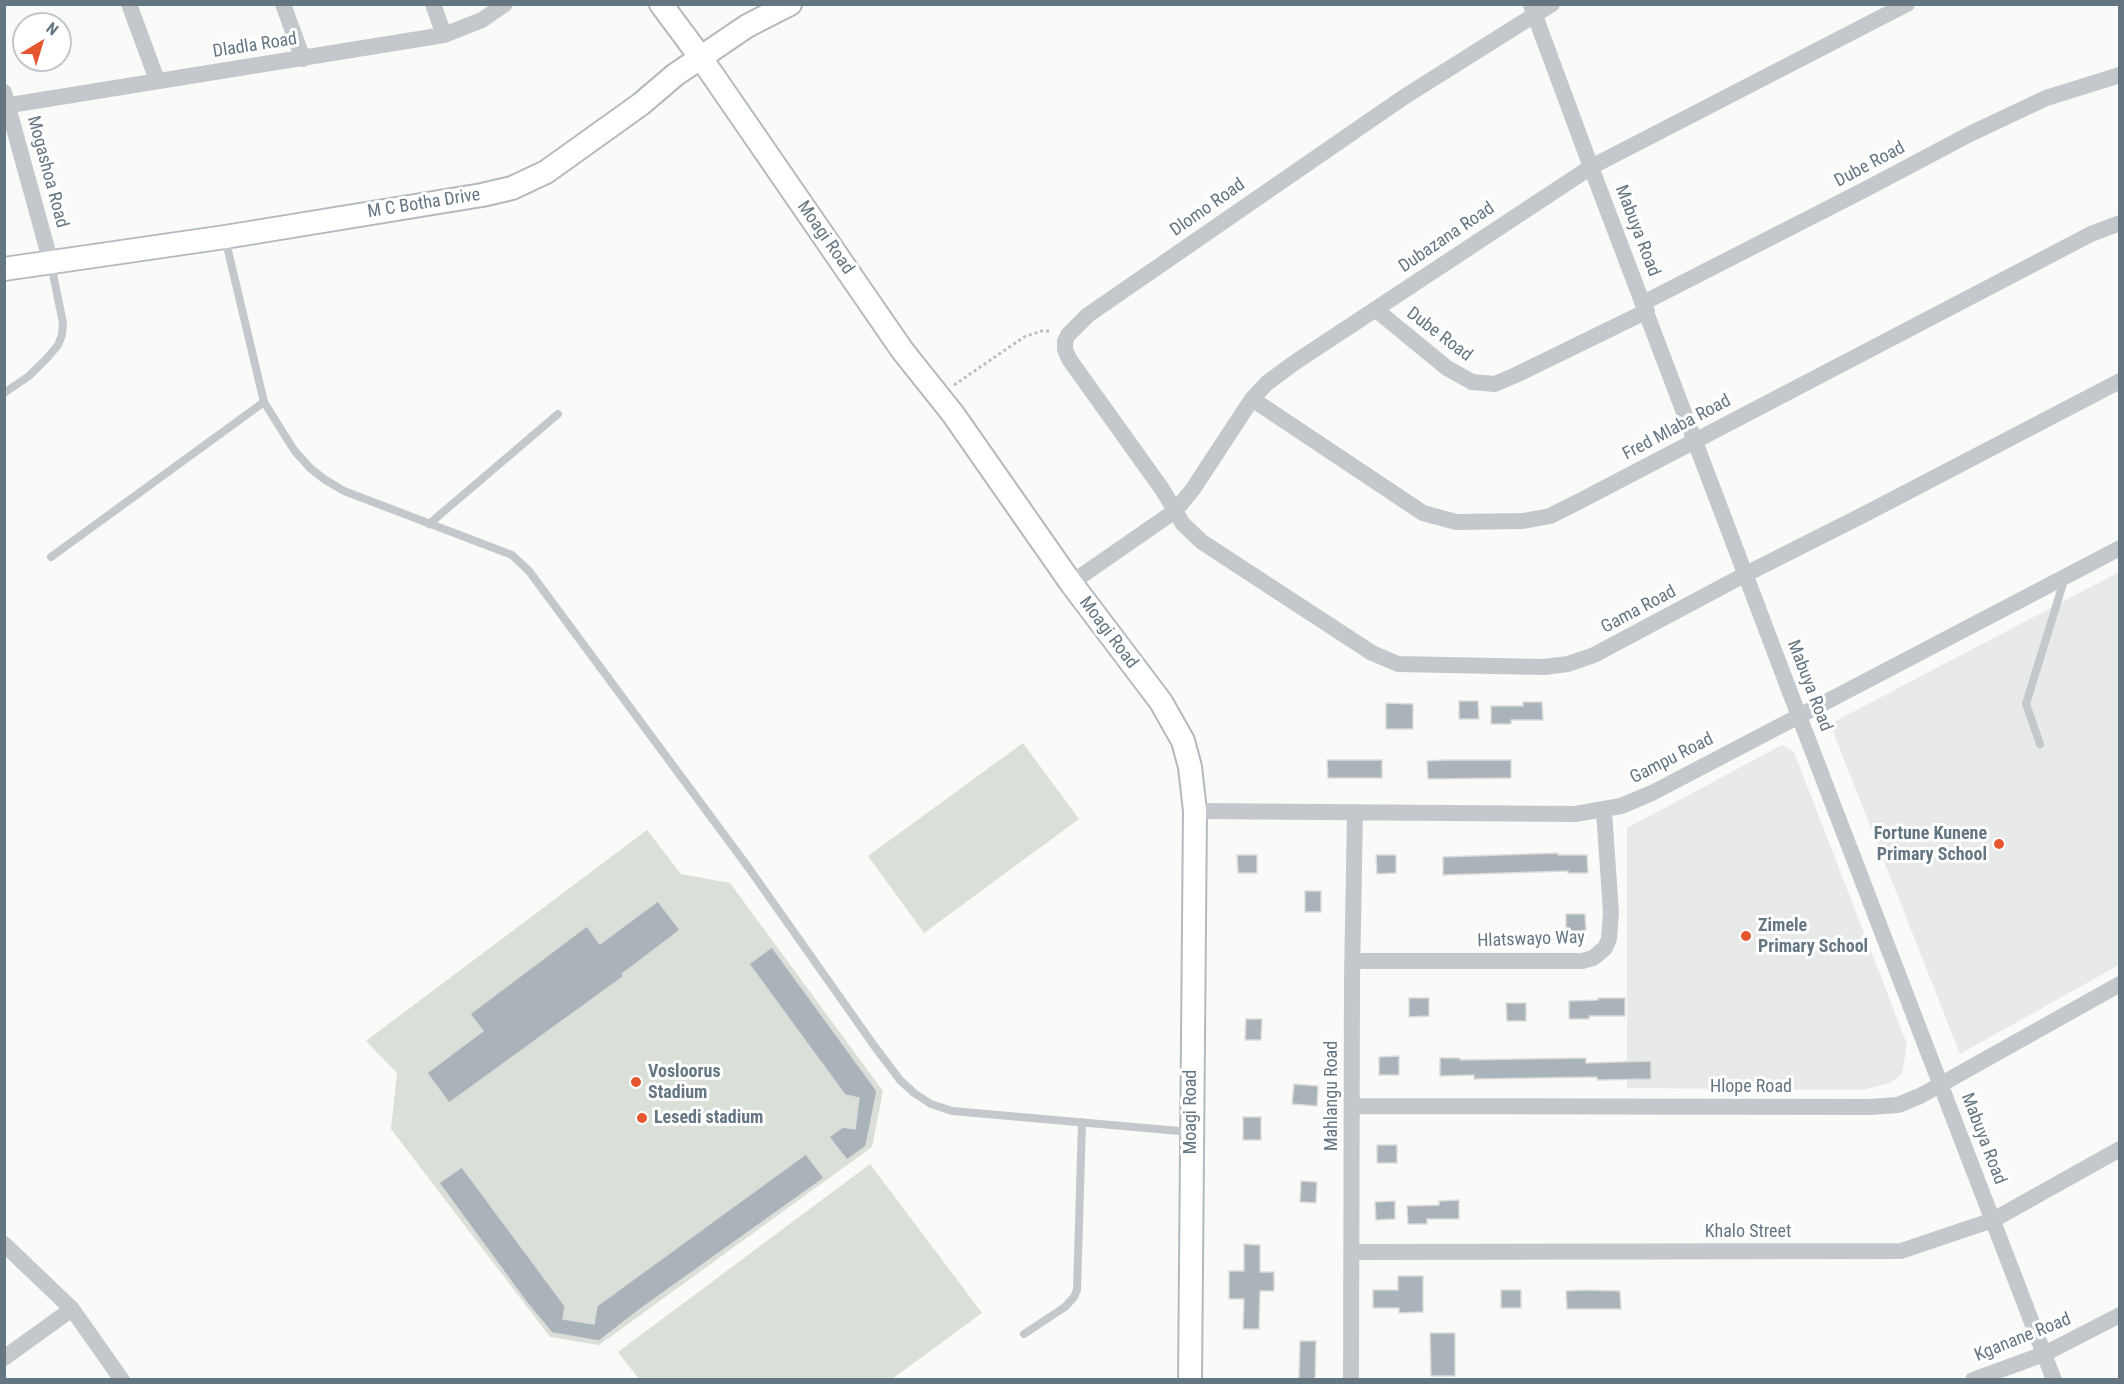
<!DOCTYPE html>
<html>
<head>
<meta charset="utf-8">
<style>
  body { margin:0 }
  #map { position:relative; width:2124px; height:1384px; overflow:hidden; background:#fafaf8; font-family:"Roboto Condensed",sans-serif }
  canvas { display:block }
  .frame { position:absolute; inset:0; border:6px solid #657683; pointer-events:none }
  .north { position:absolute; left:12px; top:12px; width:60px; height:60px; box-sizing:border-box; background:#fff; border:2px solid #c1c8cd; border-radius:50%; rotate:38deg; font-size:16px; font-weight:700; line-height:24px; text-align:center; color:#657683 }
  .north::after { content:''; display:block; margin:auto; width:21px; height:27px; background:#e4572e; clip-path:polygon(50% 0,100% 100%,50% 72%,0 100%) }
</style>
</head>
<body>
<div id="map">
<canvas width="2124" height="1384"></canvas>
<div class="frame"></div>
<div class="north">N</div>
</div>
<script>
const context = document.querySelector('canvas').getContext('2d');
context.lineJoin = 'round';
function paint(path, color) { context.fillStyle = color; context.fill(path, 'evenodd'); }
const toPath = rows => new Path2D(rows.map(r => 'M' + r).join(''));
function trace(path, color, width, dash) { context.strokeStyle = color; context.lineWidth = width; context.lineCap = dash ? 'butt' : 'round'; context.setLineDash(dash || []); context.stroke(path); }
function write(font, color, halo, rows, align = 'center') {
  context.font = font + ' "Roboto Condensed",sans-serif'; context.lineWidth = 6; context.setLineDash([]); context.textBaseline = 'middle'; context.strokeStyle = halo; context.fillStyle = color; for (const [text, x, y, turn = 0] of rows) {
    context.save(); context.translate(x, y); context.rotate((+turn || 0) * Math.PI / 180); context.textAlign = isNaN(turn) ? turn : align; if (halo) context.strokeText(text, 0, 0); context.fillText(text, 0, 0); context.restore();
  }
}
paint(toPath([
  [2119,572,2119,965,1960,1054,1830,724],
  [1782,745,1794,752,1907,1044,1902,1074,1890,1083,1863,1090,1627,1088,1627,828]
]), '#e8e9e9');
paint(toPath([
  [1023,743,1079,819,924,933,868,856],
  [647,830,681,874,730,883,883,1091,872,1147,599,1345,550,1337,391,1129,397,1073,366,1041],
  [870,1164,982,1313,892,1379,639,1379,618,1352]
]), '#dadfd7');
const building = toPath([
  [1459,701,1478,701,1479,719,1459,719,1459,701],
  [1523,702,1542,702,1543,720,1511,720,1511,724,1491,724,1491,706,1523,706,1523,702],
  [1386,703,1413,704,1413,729,1386,729,1386,703],
  [1327,760,1382,760,1382,778,1328,778,1327,760],
  [1447,760,1511,760,1511,778,1428,779,1427,761,1447,760],
  [1558,853,1558,855,1587,855,1588,873,1568,873,1568,871,1443,875,1443,857,1558,853],
  [1237,855,1257,855,1257,873,1238,873,1237,855],
  [1376,855,1396,855,1396,873,1377,874,1376,855],
  [1305,891,1321,891,1321,912,1305,912,1305,891],
  [658,901,680,930,622,974,624,976,449,1103,427,1073,483,1031,470,1014,587,926,600,944,658,901],
  [1566,914,1585,914,1586,932,1566,932,1566,914],
  [772,947,877,1091,866,1146,847,1160,829,1137,843,1127,855,1129,859,1098,845,1095,749,964,772,947],
  [1409,998,1429,998,1429,1016,1409,1017,1409,998],
  [1598,998,1625,998,1625,1016,1589,1016,1589,1019,1569,1019,1569,1001,1598,1000,1598,998],
  [1506,1003,1526,1003,1526,1021,1507,1021,1506,1003],
  [1246,1019,1262,1019,1261,1040,1245,1040,1246,1019],
  [1399,1056,1399,1075,1379,1075,1379,1057,1399,1056],
  [1440,1058,1460,1058,1460,1060,1586,1058,1586,1063,1651,1061,1651,1079,1597,1080,1597,1077,1474,1079,1474,1075,1440,1076,1440,1058],
  [1294,1084,1318,1086,1317,1106,1292,1104,1294,1084],
  [1243,1117,1261,1117,1261,1140,1243,1140,1243,1117],
  [1377,1145,1397,1145,1397,1163,1377,1163,1377,1145],
  [806,1154,824,1178,643,1307,599,1341,552,1333,527,1303,439,1183,462,1167,565,1306,563,1319,594,1324,597,1306,806,1154],
  [1301,1181,1317,1182,1316,1203,1300,1202,1301,1181],
  [1459,1200,1459,1219,1427,1219,1427,1224,1408,1224,1407,1206,1439,1205,1439,1201,1459,1200],
  [1395,1201,1395,1219,1376,1220,1375,1202,1395,1201],
  [1244,1244,1260,1245,1260,1272,1274,1272,1274,1291,1260,1291,1259,1329,1243,1329,1244,1299,1229,1299,1229,1271,1244,1271,1244,1244],
  [1398,1276,1423,1276,1423,1312,1399,1313,1399,1308,1373,1308,1373,1290,1398,1290,1398,1276],
  [1501,1290,1521,1290,1521,1308,1501,1308,1501,1290],
  [1586,1290,1620,1291,1621,1309,1567,1309,1566,1291,1586,1290],
  [1430,1333,1455,1333,1455,1376,1431,1376,1430,1333],
  [1300,1341,1316,1341,1315,1380,1299,1380,1300,1341]
]);
paint(building, '#aab3b9');
trace(building, '#dcdcda', 1.5);
const secondary = toPath([
  [661,4,701,58,902,350,953,414,1071,583,1161,702,1183,741,1190,767,1195,811,1190,1380],
  [4,269,225,237,482,195,512,188,546,172,641,104,675,75,747,26,790,4]
]);
trace(secondary, '#b3babf', 26);
trace(toPath([
  [954,385,1024,337,1041,331,1052,331]
]), '#bbbfc2', 3, [3, 3]);
trace(toPath([
  [4,393,29,376,48,357,58,345,62,335,63,323,51,264],
  [264,402,294,450,310,468,324,479,344,491,512,555,529,571,748,867,875,1047,900,1080,914,1093,931,1104,952,1111,1191,1132],
  [429,524,558,414],
  [51,557,264,402,225,238],
  [2040,744,2026,704,2065,577],
  [1024,1334,1065,1307,1074,1297,1077,1290,1082,1122]
]), '#c3c8cc', 8);
trace(toPath([
  [129,4,157,80],
  [283,4,303,59],
  [433,4,444,35],
  [1552,4,1404,97,1088,315,1068,335,1065,341,1065,349,1069,359,1162,489,1183,524,1202,542,1372,653,1398,664,1544,667,1568,664,1594,655,1746,574,1865,514,2120,381],
  [1531,5,1591,167,1799,716,2054,1380],
  [4,92,51,263],
  [4,106,444,35,482,20,505,4],
  [1643,303,1866,189,1970,134,2046,98,2120,75],
  [1375,309,1447,368,1472,382,1495,384,1518,374,1647,311],
  [1252,399,1423,513,1456,522,1523,521,1550,516,1578,502,2091,234,2120,223],
  [1071,583,1175,511,1193,489,1252,399,1267,383,1294,363,1591,167,1907,4],
  [1195,811,1575,814,1621,806,1652,793,2120,548],
  [1352,961,1582,961,1593,958,1605,948,1609,939,1611,913,1604,811],
  [1352,1106,1869,1107,1898,1105,1920,1096,2120,984],
  [4,1244,72,1309,122,1380],
  [1352,1252,1901,1251,1993,1220,2120,1149],
  [4,1358,72,1309],
  [1351,1380,1352,979,1355,812],
  [1973,1380,2044,1354,2120,1315]
]), '#c3c8cc', 16);
trace(secondary, '#fff', 22);
for (const [x, y, r, color] of [
  [1999,844,6,"#e4572e"],
  [1746,936,6,"#e4572e"],
  [636,1082,6,"#e4572e"],
  [642,1118,6,"#e4572e"]
]) { const dot = new Path2D(); dot.arc(x, y, r, 0, 2 * Math.PI); context.fillStyle = color; context.fill(dot); trace(dot, '#fff', 2); }
write('18px', '#657683', '#fff', [
  ["Dladla Road",255,46,-9],
  ["Dube Road",1870,165,-28],
  ["Mogashoa Road",47,172,75],
  ["M C Botha Drive",424,204,-9],
  ["Dlomo Road",1208,208,-35],
  ["Mabuya Road",1637,231,69],
  ["Moagi Road",825,238,55],
  ["Dubazana Road",1447,238,-34],
  ["Dube Road",1439,335,37],
  ["Fred Mlaba Road",1677,428,-28],
  ["Gama Road",1639,610,-28],
  ["Moagi Road",1108,633,53],
  ["Mabuya Road",1809,686,69],
  ["Gampu Road",1672,759,-27],
  ["Hlatswayo Way",1531,940,-2],
  ["Hlope Road",1751,1087],
  ["Mahlangu Road",1332,1096,-90],
  ["Moagi Road",1191,1112,-90],
  ["Mabuya Road",1983,1139,69],
  ["Khalo Street",1748,1232],
  ["Kganane Road",2023,1338,-22]
]);
write('bold 18px', '#657683', '#fff', [
  ["Fortune Kunene",1987,834,"right"],
  ["Primary School",1987,855,"right"],
  ["Zimele",1758,926],
  ["Primary School",1758,947],
  ["Vosloorus",648,1072],
  ["Stadium",648,1093],
  ["Lesedi stadium",654,1118]
], 'left');
</script>
</body>
</html>
